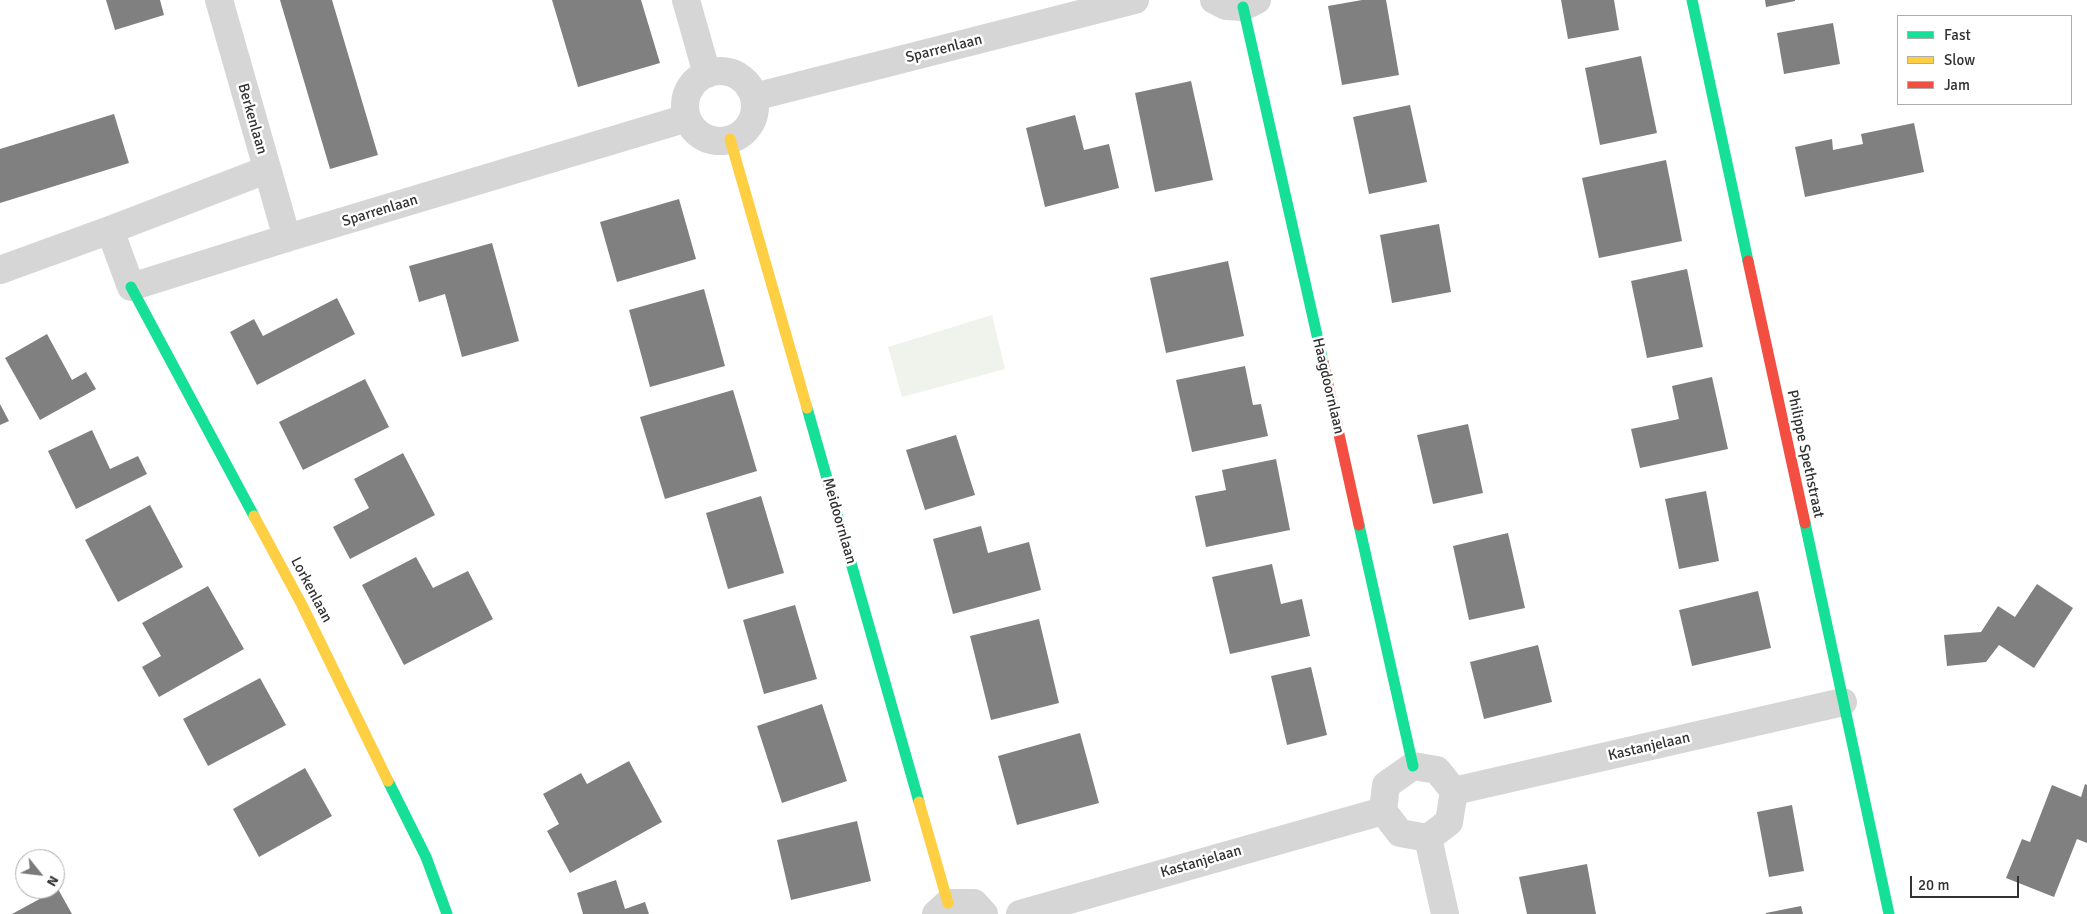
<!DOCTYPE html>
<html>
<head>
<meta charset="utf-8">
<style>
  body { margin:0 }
  #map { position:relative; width:2087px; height:914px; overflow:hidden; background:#fff; font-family:Signika,sans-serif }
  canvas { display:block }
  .legend { position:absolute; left:1897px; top:15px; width:175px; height:90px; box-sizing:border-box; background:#fff; border:1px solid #adadad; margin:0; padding:6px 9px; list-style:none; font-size:15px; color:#323232 }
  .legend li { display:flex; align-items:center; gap:10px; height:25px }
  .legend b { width:25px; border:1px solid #adadad }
  .north { position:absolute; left:15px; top:849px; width:50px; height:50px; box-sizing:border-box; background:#fff; border:1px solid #adadad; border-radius:50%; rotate:119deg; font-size:14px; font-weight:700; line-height:20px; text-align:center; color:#323232 }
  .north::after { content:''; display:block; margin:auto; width:18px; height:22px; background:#7a7a7a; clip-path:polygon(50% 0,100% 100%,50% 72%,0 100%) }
  .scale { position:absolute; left:1910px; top:876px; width:109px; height:22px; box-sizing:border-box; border:2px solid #323232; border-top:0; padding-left:6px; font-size:15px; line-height:18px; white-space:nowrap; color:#323232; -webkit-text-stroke:4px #fff; paint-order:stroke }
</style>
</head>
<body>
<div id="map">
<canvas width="2087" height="914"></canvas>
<ul class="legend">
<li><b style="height:6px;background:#16e098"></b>Fast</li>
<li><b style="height:6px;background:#ffcf43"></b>Slow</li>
<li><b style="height:6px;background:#f24e42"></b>Jam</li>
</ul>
<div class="north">N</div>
<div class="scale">20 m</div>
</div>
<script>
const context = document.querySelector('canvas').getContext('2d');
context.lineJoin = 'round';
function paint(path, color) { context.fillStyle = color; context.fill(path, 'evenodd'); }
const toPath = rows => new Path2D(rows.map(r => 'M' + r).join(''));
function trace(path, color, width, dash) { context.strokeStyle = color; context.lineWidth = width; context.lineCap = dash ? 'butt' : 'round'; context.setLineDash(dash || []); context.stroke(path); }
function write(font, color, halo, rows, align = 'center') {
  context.font = font + ' Signika,sans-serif'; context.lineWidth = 5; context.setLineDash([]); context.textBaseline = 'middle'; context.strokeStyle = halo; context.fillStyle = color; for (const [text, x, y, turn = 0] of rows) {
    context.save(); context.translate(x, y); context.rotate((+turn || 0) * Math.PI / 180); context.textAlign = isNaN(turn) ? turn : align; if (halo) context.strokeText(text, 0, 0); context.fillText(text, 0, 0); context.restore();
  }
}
paint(toPath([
  [992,315,1005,369,902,397,888,347]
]), '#f0f2ec');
paint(toPath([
  [106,0,160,0,164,15,115,30],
  [280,0,332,0,378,155,330,169],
  [552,0,641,0,660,63,578,87],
  [1362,0,1386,0,1399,75,1342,85,1328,6],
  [1561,0,1614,0,1619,30,1568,39],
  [1765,0,1795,0,1795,1,1766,7],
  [1833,23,1840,64,1784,74,1777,33],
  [1641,56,1657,133,1600,145,1585,68],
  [1191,81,1213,180,1155,192,1135,93],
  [1410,105,1427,182,1369,194,1353,117],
  [114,114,129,163,0,203,0,149],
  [1075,115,1084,150,1109,144,1119,188,1045,207,1026,128],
  [1914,123,1924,172,1805,197,1795,147,1832,139,1833,150,1863,144,1861,134],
  [1666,160,1682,241,1599,258,1582,178],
  [679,199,696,259,617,282,600,222],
  [1439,224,1451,292,1392,303,1380,235],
  [492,243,519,341,462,357,445,294,419,302,409,266],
  [1228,261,1244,336,1166,353,1150,278],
  [1687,269,1703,347,1647,358,1631,281],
  [704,289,725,366,650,387,629,310],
  [337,298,355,334,257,385,230,332,254,319,263,336],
  [47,334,72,380,86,372,96,389,40,420,5,358],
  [1245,366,1253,405,1261,404,1268,436,1192,452,1176,380],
  [1712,377,1728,449,1640,468,1631,429,1679,419,1672,386],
  [365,379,389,427,303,470,279,422],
  [733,390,757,471,665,499,640,417],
  [0,404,9,421,0,425],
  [1468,424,1483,493,1433,504,1417,435],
  [92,430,110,469,138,456,147,474,76,509,48,451],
  [956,435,975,495,925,510,906,450],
  [403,453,435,515,350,559,333,527,369,508,354,479],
  [1276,459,1290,530,1206,547,1195,496,1226,490,1222,470],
  [1706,491,1719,561,1679,569,1665,499],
  [761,496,784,573,728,589,706,513],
  [150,505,183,567,118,602,85,540],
  [981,526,988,553,1029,542,1041,590,953,614,933,539],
  [1508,533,1525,608,1469,620,1453,546],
  [416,557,433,588,468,571,493,619,404,665,362,585],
  [1272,564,1281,604,1302,599,1310,636,1230,654,1212,577],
  [2037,584,2073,608,2034,668,1999,645,1986,662,1947,666,1944,635,1981,632,1998,606,2015,617],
  [208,586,244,649,159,697,142,667,161,656,142,623],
  [1758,591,1771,648,1692,666,1679,610],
  [795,605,817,679,764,694,743,620],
  [1039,619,1059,703,991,720,970,636],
  [1538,645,1552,702,1484,719,1470,662],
  [1311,667,1327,735,1287,745,1271,676],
  [260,678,286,725,208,766,183,719],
  [822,704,847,781,782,803,757,726],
  [1080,733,1099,803,1017,825,998,756],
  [629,761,662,822,570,873,547,831,559,824,543,794,581,773,587,784],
  [305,768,332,816,259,857,233,809],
  [2085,784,2087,785,2087,843,2077,839,2054,897,2006,878,2022,839,2030,842,2052,785,2081,797],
  [1792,805,1804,871,1769,877,1757,812],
  [857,821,871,881,791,900,777,840],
  [1587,864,1596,914,1527,914,1519,877],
  [616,880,625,909,645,902,649,914,583,914,577,893],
  [58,889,72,914,12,914],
  [1801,906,1803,914,1766,914,1766,913]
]), '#808080');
trace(toPath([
  [219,0,287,238],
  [686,0,707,74],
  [1214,0,1226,6,1243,7,1257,0],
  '685 106a35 35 0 1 1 70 0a35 35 0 1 1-70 0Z',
  [754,97,1135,0],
  [110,230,131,287,287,238,687,118],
  [0,270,110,230,266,170],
  [1413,766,1437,770,1454,791,1449,822,1428,838,1400,833,1383,811,1386,785,1413,766],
  [1454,791,1843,702],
  [1428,838,1445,914],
  [936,914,948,903,974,903,984,914],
  [1020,914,1383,811]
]), '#d6d6d6', 28);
trace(toPath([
  [1692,0,1748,261],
  [1243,7,1323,362],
  [131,287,254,516],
  [807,408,919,802],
  [1805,523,1889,914],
  [1359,525,1413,766],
  [388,781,426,857,447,914]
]), '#16e098', 11);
trace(toPath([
  [730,139,807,408],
  [254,516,302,605,388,781],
  [919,802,948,903]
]), '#ffcf43', 11);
trace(toPath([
  [1748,261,1805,523],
  [1323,362,1359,525]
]), '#f24e42', 11);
write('15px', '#323232', '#fff', [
  ["Sparrenlaan",944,49,-14],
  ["Berkenlaan",252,119,74],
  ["Sparrenlaan",380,211,-17],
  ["Haagdoornlaan",1328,386,77],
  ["Philippe Spethstraat",1805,454,78],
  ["Meidoornlaan",839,521,74],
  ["Lorkenlaan",311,590,62],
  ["Kastanjelaan",1649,747,-13],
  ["Kastanjelaan",1201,862,-16]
]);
</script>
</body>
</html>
